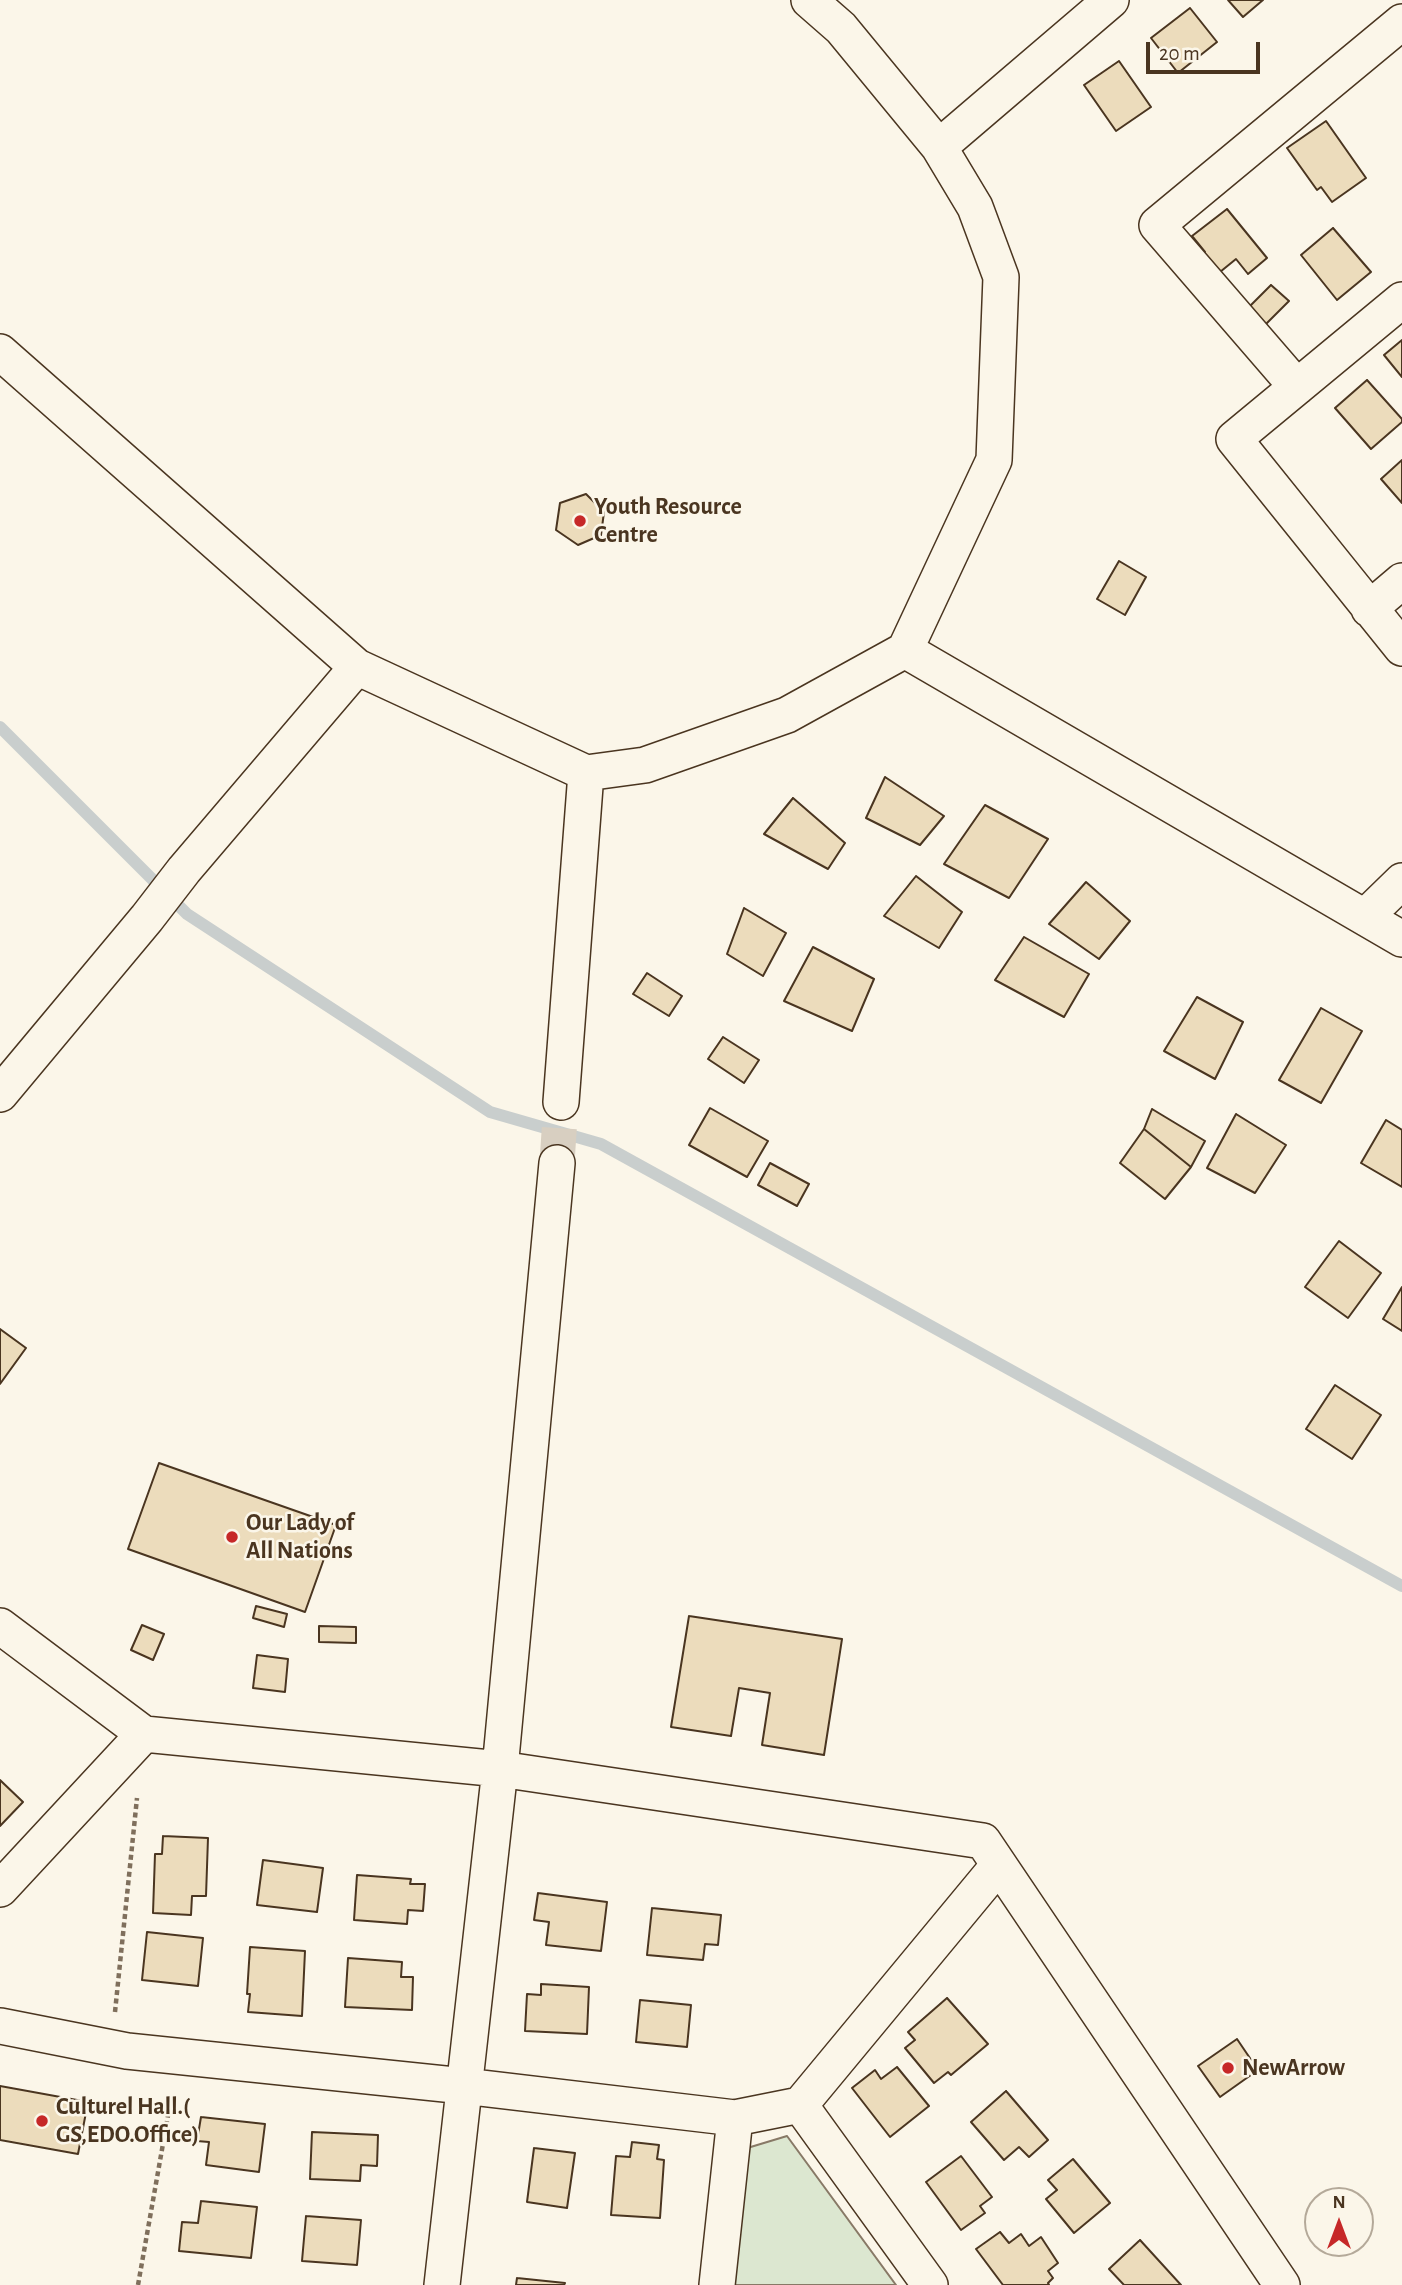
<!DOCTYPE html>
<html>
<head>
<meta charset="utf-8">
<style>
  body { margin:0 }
  #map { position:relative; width:1402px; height:2285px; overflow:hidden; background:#fbf6e9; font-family:"Alegreya Sans",sans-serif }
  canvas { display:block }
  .north { position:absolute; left:1304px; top:2187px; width:70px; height:70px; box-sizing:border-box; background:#fbf6e9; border:2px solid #b4a999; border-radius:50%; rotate:0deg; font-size:19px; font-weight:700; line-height:28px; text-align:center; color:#4a3520 }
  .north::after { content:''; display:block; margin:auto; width:24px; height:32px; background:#c62828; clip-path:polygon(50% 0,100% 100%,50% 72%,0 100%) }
  .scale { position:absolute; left:1146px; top:42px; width:114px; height:32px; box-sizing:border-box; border:4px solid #4a3520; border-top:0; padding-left:9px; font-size:21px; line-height:24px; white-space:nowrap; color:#4a3520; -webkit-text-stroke:5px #fbf6e9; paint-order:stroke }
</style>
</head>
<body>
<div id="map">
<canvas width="1402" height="2285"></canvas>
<div class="north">N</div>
<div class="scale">20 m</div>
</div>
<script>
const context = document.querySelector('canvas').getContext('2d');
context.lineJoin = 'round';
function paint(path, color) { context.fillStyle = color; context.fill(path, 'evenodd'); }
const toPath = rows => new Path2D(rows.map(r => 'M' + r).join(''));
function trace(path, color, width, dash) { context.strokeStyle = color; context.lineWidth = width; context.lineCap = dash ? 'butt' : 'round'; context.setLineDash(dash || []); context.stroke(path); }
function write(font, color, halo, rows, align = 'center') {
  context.font = font + ' "Alegreya Sans",sans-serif'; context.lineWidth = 5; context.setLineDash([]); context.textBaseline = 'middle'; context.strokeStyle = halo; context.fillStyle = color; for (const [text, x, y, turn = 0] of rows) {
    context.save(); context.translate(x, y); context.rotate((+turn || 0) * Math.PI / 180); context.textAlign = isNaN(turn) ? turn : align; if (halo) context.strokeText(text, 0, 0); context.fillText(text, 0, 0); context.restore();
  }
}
const green = toPath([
  [787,2136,896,2285,728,2285,744,2149,787,2136]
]);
paint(green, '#dce7d0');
trace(green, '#887966', 2);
trace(toPath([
  [0,727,187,914,490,1112,601,1144,1402,1586]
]), '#c9cecd', 12);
const building = toPath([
  [1228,0,1263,0,1243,17,1228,0],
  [1190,8,1217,42,1178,73,1151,38,1190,8],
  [1119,61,1151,107,1116,131,1084,85,1119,61],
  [1326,121,1366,178,1332,202,1321,187,1317,190,1287,148,1326,121],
  [1227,209,1267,258,1248,274,1236,259,1220,272,1193,261,1205,252,1192,236,1227,209],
  [1333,228,1371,272,1337,300,1301,255,1333,228],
  [1271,285,1289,301,1266,324,1248,308,1271,285],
  [1402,340,1402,377,1384,355,1402,340],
  [1367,380,1402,419,1402,422,1371,449,1335,408,1367,380],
  [1402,460,1402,503,1381,479,1402,460],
  [586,494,604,512,601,535,578,545,556,530,560,503,586,494],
  [1119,561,1146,577,1125,615,1097,599,1119,561],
  [885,777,944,816,920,845,866,818,885,777],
  [793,798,845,843,828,869,764,834,793,798],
  [985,805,1048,839,1009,898,944,864,985,805],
  [916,876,962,912,939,948,884,916,916,876],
  [1086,882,1130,921,1099,959,1049,924,1086,882],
  [744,908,786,933,763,976,727,954,744,908],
  [1024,937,1089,974,1064,1017,995,980,1024,937],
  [813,947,874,979,852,1031,784,1001,813,947],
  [647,973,682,996,669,1016,633,994,647,973],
  [1197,997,1243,1022,1215,1079,1164,1051,1197,997],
  [1321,1008,1362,1031,1321,1103,1279,1080,1321,1008],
  [723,1037,759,1060,744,1083,708,1059,723,1037],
  [710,1108,768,1141,747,1177,689,1145,710,1108],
  [1152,1109,1205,1141,1191,1167,1144,1129,1152,1109],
  [1236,1114,1286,1145,1255,1193,1207,1168,1236,1114],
  [1386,1120,1402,1130,1402,1187,1361,1163,1386,1120],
  [1144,1129,1191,1167,1165,1199,1120,1163,1144,1129],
  [770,1163,809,1184,797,1206,758,1185,770,1163],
  [1339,1241,1381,1273,1348,1318,1305,1287,1339,1241],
  [1402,1287,1402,1331,1383,1319,1402,1287],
  [0,1329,26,1348,0,1384,0,1329],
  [1335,1385,1381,1415,1352,1459,1306,1429,1335,1385],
  [159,1463,336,1525,305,1612,128,1549,159,1463],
  [256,1606,287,1614,284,1627,253,1618,256,1606],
  [689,1616,842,1639,824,1755,762,1745,770,1693,739,1688,731,1736,671,1727,689,1616],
  [142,1625,164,1634,153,1660,131,1650,142,1625],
  [319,1626,356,1627,356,1643,319,1642,319,1626],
  [257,1655,288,1659,285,1692,253,1688,257,1655],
  [0,1780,23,1802,0,1826,0,1780],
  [163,1836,208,1838,206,1896,192,1896,191,1915,153,1913,155,1854,162,1854,163,1836],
  [263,1860,323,1868,317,1912,257,1905,263,1860],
  [357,1875,411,1879,410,1884,425,1884,423,1911,408,1910,407,1924,354,1920,357,1875],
  [538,1893,607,1902,601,1951,546,1945,549,1922,534,1920,538,1893],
  [652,1908,721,1915,718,1945,705,1944,703,1960,647,1955,652,1908],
  [147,1932,203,1938,198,1986,142,1980,147,1932],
  [250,1947,305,1951,302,2016,248,2012,250,1994,247,1994,250,1947],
  [348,1958,402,1962,401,1977,413,1977,412,2010,345,2007,348,1958],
  [541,1984,589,1987,587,2034,525,2031,527,1994,541,1995,541,1984],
  [947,1998,988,2044,951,2075,948,2072,934,2083,905,2048,915,2040,908,2032,947,1998],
  [640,2000,691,2005,687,2047,636,2042,640,2000],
  [1237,2039,1258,2070,1220,2097,1198,2066,1237,2039],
  [897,2067,929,2106,890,2137,852,2088,875,2070,881,2079,897,2067],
  [0,2086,88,2102,78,2154,0,2140,0,2086],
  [1006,2091,1048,2140,1029,2157,1019,2147,1004,2160,971,2122,1006,2091],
  [201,2117,265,2124,259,2172,206,2165,209,2142,197,2141,201,2117],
  [312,2132,378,2135,377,2166,361,2165,360,2181,310,2179,312,2132],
  [632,2142,659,2145,657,2159,664,2160,660,2218,611,2215,616,2156,630,2157,632,2142],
  [534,2148,575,2153,567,2208,527,2202,534,2148],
  [961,2156,992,2197,980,2206,985,2213,961,2230,926,2182,961,2156],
  [1073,2159,1110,2203,1074,2233,1046,2199,1057,2190,1048,2180,1073,2159],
  [201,2201,257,2207,251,2258,179,2251,182,2222,198,2223,201,2201],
  [306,2216,361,2220,357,2265,302,2261,306,2216],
  [1000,2232,1009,2243,1021,2234,1029,2246,1041,2237,1058,2263,1048,2271,1053,2278,1048,2283,1049,2285,1003,2285,976,2249,1000,2232],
  [1140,2240,1181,2285,1124,2285,1109,2269,1140,2240],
  [517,2278,565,2283,564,2285,516,2285,517,2278]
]);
paint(building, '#ecdcbc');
trace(building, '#4a3520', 2);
trace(toPath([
  [557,1163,561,1102]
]), '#d8cfc1', 35, [35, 18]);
const street = toPath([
  [939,147,1111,0],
  [1402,300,1234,439,1402,648],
  [0,352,357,667,586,773,645,765,787,715,905,650,994,460,1001,277,975,207,939,147,841,28,809,0],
  [1297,387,1157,225,1402,22],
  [1369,609,1402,581],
  [905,650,1402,939],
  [1365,917,1402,881],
  [0,1094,147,918,184,870,357,667],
  [561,1102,586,773],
  [0,1626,144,1734,500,1769,983,1841,1282,2285],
  [0,1889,144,1734],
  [0,2026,127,2051,464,2086,735,2118,800,2105,930,2285],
  [800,2105,998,1866],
  [442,2285,500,1769,557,1163],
  [717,2285,735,2118]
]);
trace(street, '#4a3520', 38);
trace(toPath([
  [115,2012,137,1798],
  [138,2285,172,2093]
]), '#7f6f5c', 4.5, [5, 3.5]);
trace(street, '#fbf6e9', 35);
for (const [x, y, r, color] of [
  [580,521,7,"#c62828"],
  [232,1537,7,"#c62828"],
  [1228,2068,7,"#c62828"],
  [42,2121,7,"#c62828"]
]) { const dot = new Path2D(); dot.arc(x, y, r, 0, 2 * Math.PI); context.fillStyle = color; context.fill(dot); trace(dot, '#fbf6e9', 2.5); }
write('bold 24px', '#4a3520', '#fbf6e9', [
  ["Youth Resource",594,507],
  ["Centre",594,535],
  ["Our Lady of",246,1523],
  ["All Nations",246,1551],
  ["NewArrow",1242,2068],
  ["Culturel Hall.(",56,2107],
  ["GS,EDO.Office)",56,2135]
], 'left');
</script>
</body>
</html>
